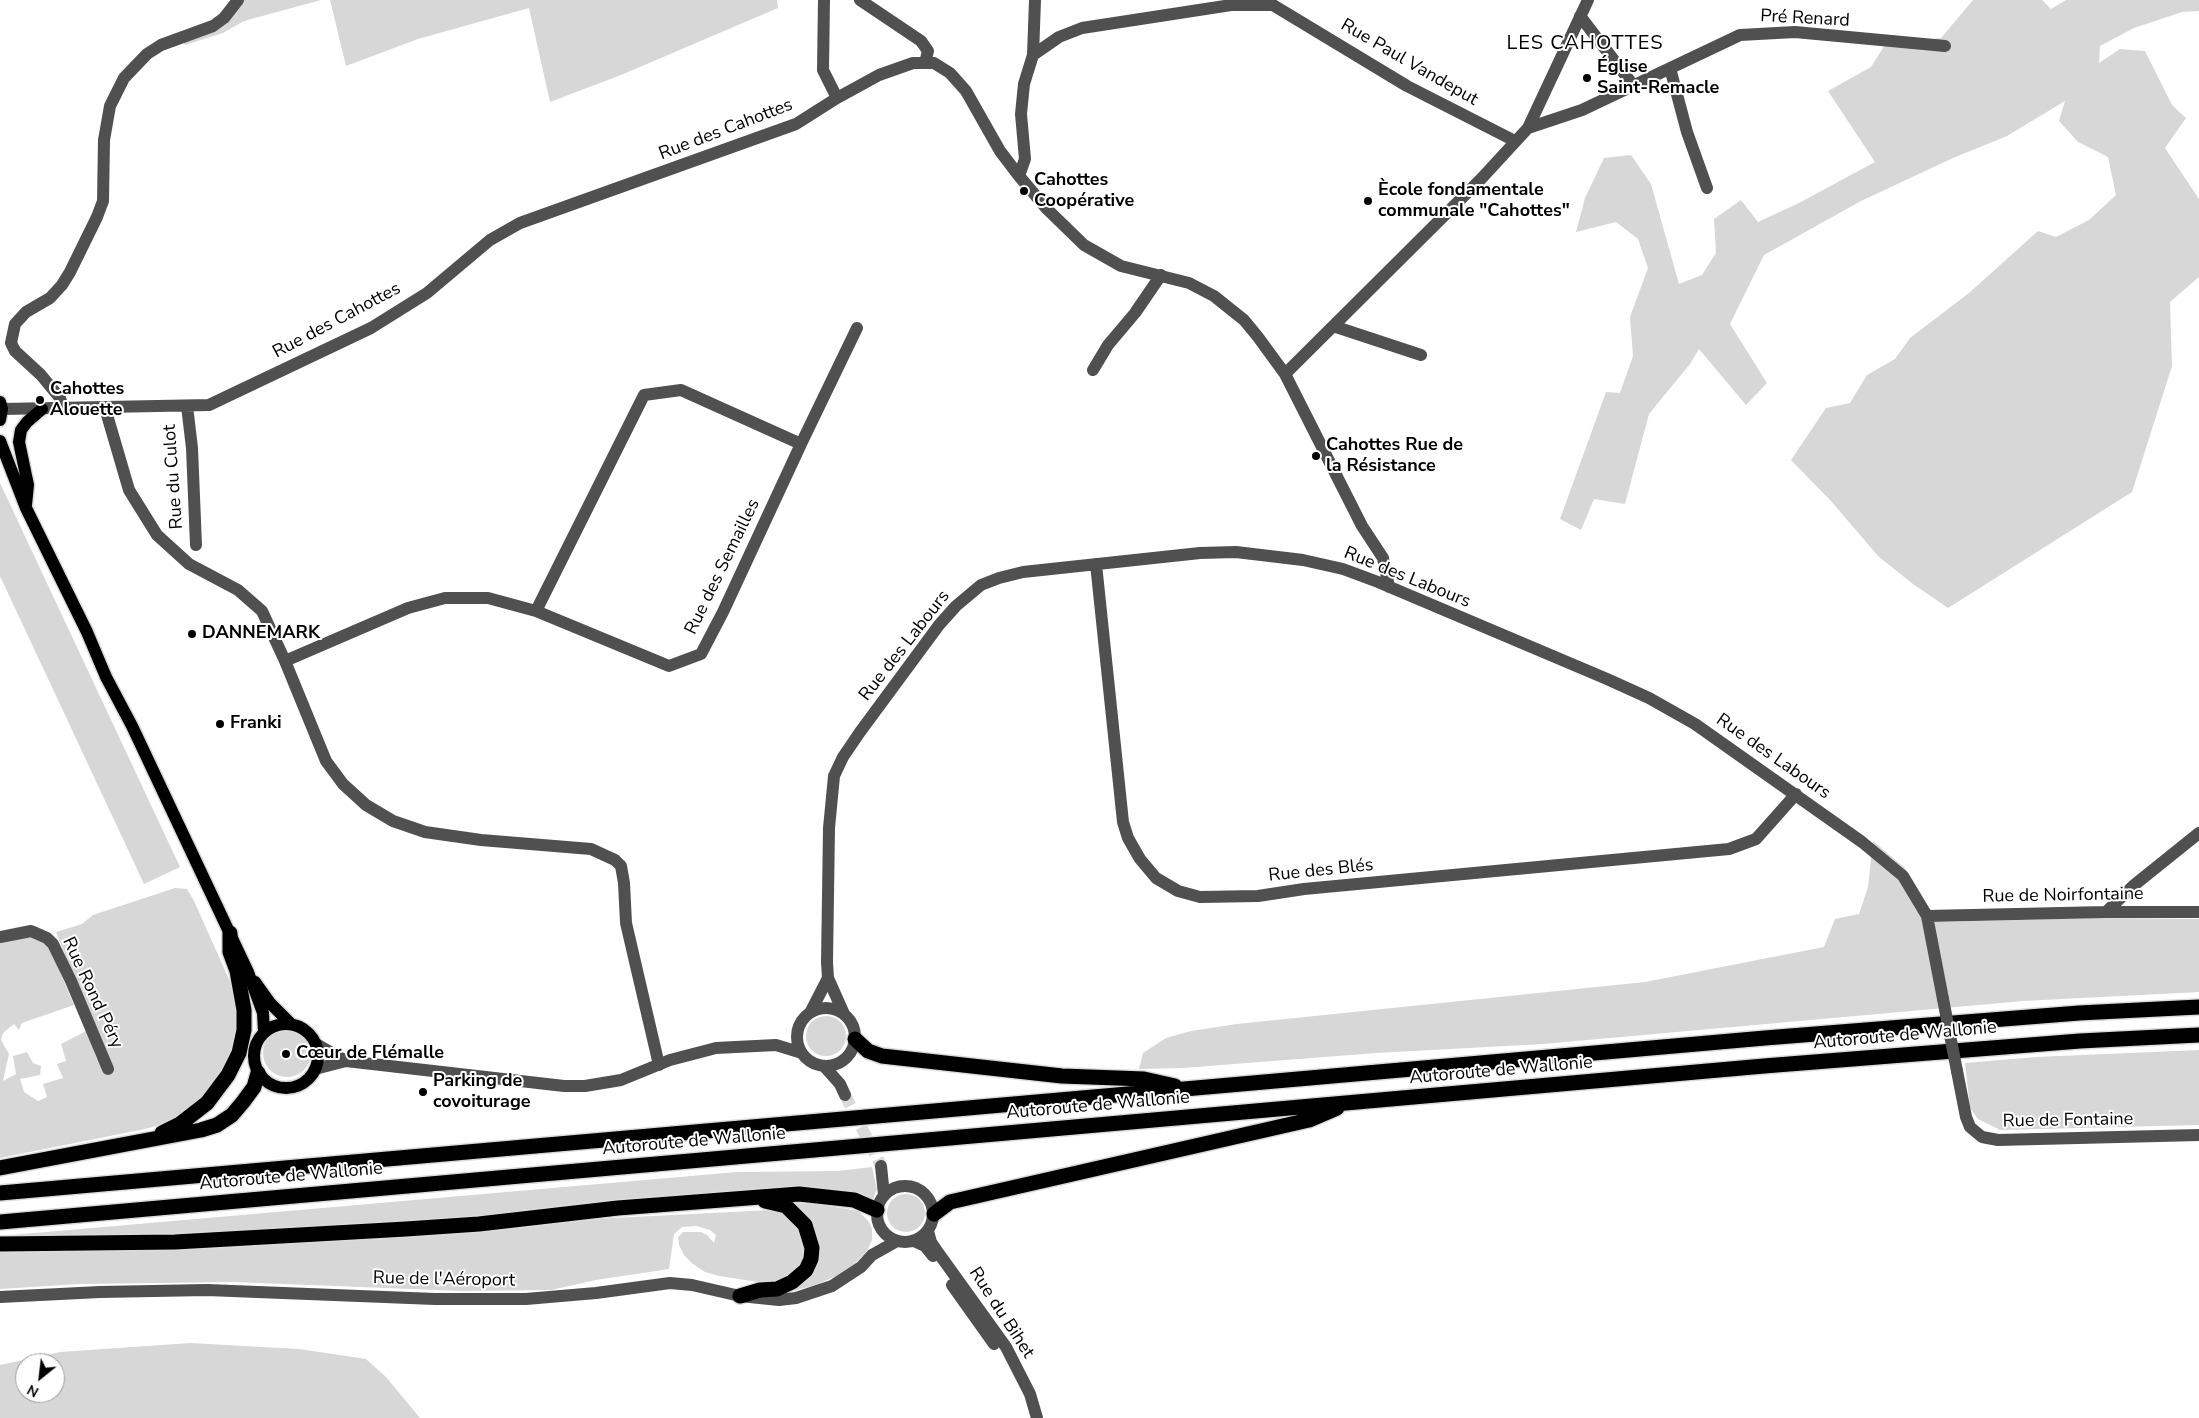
<!DOCTYPE html>
<html>
<head>
<meta charset="utf-8">
<style>
  body { margin:0 }
  #map { position:relative; width:2199px; height:1418px; overflow:hidden; background:#fff; font-family:"Nunito Sans",sans-serif }
  canvas { display:block }
  .north { position:absolute; left:15px; top:1353px; width:50px; height:50px; box-sizing:border-box; background:#fff; border:1px solid #999; border-radius:50%; rotate:209deg; font-size:14px; font-weight:700; line-height:20px; text-align:center; color:#000 }
  .north::after { content:''; display:block; margin:auto; width:18px; height:22px; background:#000; clip-path:polygon(50% 0,100% 100%,50% 72%,0 100%) }
</style>
</head>
<body>
<div id="map">
<canvas width="2199" height="1418"></canvas>
<div class="north">N</div>
</div>
<script>
const context = document.querySelector('canvas').getContext('2d');
context.lineJoin = 'round';
function paint(path, color) { context.fillStyle = color; context.fill(path, 'evenodd'); }
const toPath = rows => new Path2D(rows.map(r => 'M' + r).join(''));
function trace(path, color, width, dash) { context.strokeStyle = color; context.lineWidth = width; context.lineCap = dash ? 'butt' : 'round'; context.setLineDash(dash || []); context.stroke(path); }
function write(font, color, halo, rows, align = 'center') {
  context.font = font + ' "Nunito Sans",sans-serif'; context.lineWidth = 4; context.setLineDash([]); context.textBaseline = 'middle'; context.strokeStyle = halo; context.fillStyle = color; for (const [text, x, y, turn = 0] of rows) {
    context.save(); context.translate(x, y); context.rotate((+turn || 0) * Math.PI / 180); context.textAlign = isNaN(turn) ? turn : align; if (halo) context.strokeText(text, 0, 0); context.fillText(text, 0, 0); context.restore();
  }
}
paint(toPath([
  [238,0,321,0,244,21,223,33,185,45,180,38,201,31],
  [330,0,777,0,778,8,621,75,550,102,529,8,418,39,346,66],
  [1973,0,2042,0,2051,9,2066,0,2199,0,2199,11,2182,12,2134,28,2100,46,2099,63,2120,49,2145,51,2172,105,2186,118,2165,148,2199,199,2199,277,2170,302,2172,366,2132,492,1948,608,1913,584,1878,556,1831,501,1791,460,1826,408,1850,403,1867,375,1895,359,1910,338,1969,293,2038,231,2056,237,2089,220,2116,195,2108,157,2078,142,2059,121,2065,101,2007,136,1953,158,1861,201,1764,255,1730,324,1767,383,1746,405,1699,349,1690,364,1649,414,1625,504,1594,499,1581,530,1560,519,1606,392,1620,393,1633,356,1630,317,1648,268,1638,239,1616,222,1576,232,1585,198,1604,158,1631,155,1651,184,1679,284,1702,275,1716,253,1714,219,1741,200,1758,222,1799,203,1875,162,1828,91,1871,67,1891,35,1920,40,1941,38],
  [0,483,180,867,144,884,0,576],
  [1873,841,1905,868,1938,922,2099,918,2199,919,2199,992,2023,1001,1543,1044,1376,1053,1183,1068,1139,1069,1143,1053,1166,1038,1191,1031,1237,1024,1645,982,1824,947,1835,919,1859,914,1868,887],
  [175,888,187,889,194,901,240,1004,236,1049,221,1080,199,1103,166,1123,145,1129,0,1158,0,941,31,936,49,946,74,1005,22,1023,19,1030,14,1024,3,1033,1,1040,9,1054,3,1081,16,1074,13,1056,27,1052,33,1063,41,1066,40,1075,20,1079,24,1092,38,1101,47,1097,43,1084,63,1078,57,1064,66,1061,61,1044,86,1031,97,1059,105,1056,56,932,82,924,93,915],
  '806 1036a20 20 0 1 1 40 0a20 20 0 1 1-40 0Z',
  '263 1053a24 24 0 1 1 48 0a24 24 0 1 1-48 0Z',
  [2199,1050,2199,1125,2000,1130,1978,1119,1970,1108,1965,1063,2036,1057],
  [872,1167,877,1189,873,1199,498,1217,217,1233,0,1239,0,1236,737,1172,838,1171],
  '887 1213a19 19 0 1 1 38 0a19 19 0 1 1-38 0Z',
  [792,1203,817,1204,859,1211,869,1222,872,1229,872,1240,867,1251,853,1265,836,1276,816,1285,793,1291,792,1288,812,1269],
  [771,1210,782,1211,801,1229,807,1251,797,1272,771,1284,719,1276,705,1272,693,1264,684,1255,679,1245,678,1237,683,1232,701,1232,707,1235,714,1243,716,1235,710,1230,696,1226,682,1227,674,1234,669,1269,596,1280,551,1290,462,1291,233,1282,80,1284,0,1289,0,1252,158,1249,384,1239,613,1218],
  [191,1343,299,1349,366,1359,386,1377,420,1418,0,1418,0,1365,60,1352],
  [25,1363,55,1363,55,1393,25,1393]
]), '#d7d7d7');
trace(toPath([
  [845,1095,881,1166]
]), '#d9d9d9', 12, [12, 6]);
const major = toPath([
  [0,402,2,409,0,420],
  [0,441,26,508,87,632,106,677,132,726,248,972,263,1013,264,1031],
  [26,505,28,485,19,442,21,430,27,422,42,409],
  [255,982,270,1003,291,1024],
  '254 1056a32 32 0 1 1 64 0a32 32 0 1 1-64 0Z'
]);
const highway = toPath([
  [855,1039,868,1051,882,1056,1062,1076,1144,1079,1175,1086],
  [162,1133,180,1124,207,1103,228,1075,239,1053,244,1030,244,1010,237,971,230,952,230,933],
  [0,1168,201,1130,217,1125,232,1115,243,1102,254,1087,258,1073],
  [0,1193,1765,1038,2079,1013,2199,1007],
  [934,1214,950,1202,1309,1120,1337,1108],
  [0,1222,1764,1066,2080,1041,2199,1035],
  [0,1244,175,1242,406,1229,479,1224,618,1208,799,1194,854,1200,877,1210],
  [740,1296,760,1290,777,1289,792,1282,806,1270,811,1259,812,1248,805,1225,786,1206,765,1201]
]);
trace(major, '#dbdbdb', 15);
trace(highway, '#dbdbdb', 18);
trace(toPath([
  [824,0,823,70,837,98],
  [860,0,921,41,928,51,925,63],
  [1580,16,1633,85],
  [1033,55,1059,37,1082,28,1231,5,1273,5,1407,86,1515,141],
  [1670,68,1687,132,1707,188],
  [1528,128,1582,110,1740,35,1795,32,1945,46],
  [1019,176,1025,159,1021,114,1024,84,1033,55,1035,0],
  [1333,326,1421,355],
  [1093,370,1108,345,1135,313,1161,275],
  [1285,374,1481,179,1528,128,1588,0],
  [187,406,192,448,196,545],
  [63,408,60,398,41,375,15,351,11,343,15,324,26,312,50,298,62,285,70,272,97,217,103,201,104,140,110,106,124,78,147,54,161,45,213,26,224,18,238,0],
  [105,408,129,490,157,535,189,564,238,590,262,611,285,661,326,761,343,784,366,805,393,821,425,832,481,840,591,849,615,860,621,866,624,883,626,923,659,1065],
  [2,409,209,405,371,328,427,293,490,240,520,223,796,124,837,98,879,75,913,63,934,63,950,73,966,91,1000,151,1019,176,1047,209,1084,245,1121,266,1189,283,1214,296,1244,320,1258,337,1285,374,1362,526,1383,558,1389,587],
  [801,444,857,328],
  [1096,564,1123,822,1128,838,1140,859,1156,878,1178,891,1200,897,1258,896,1304,889,1729,849,1756,839,1796,794],
  [285,661,408,608,445,598,488,598,536,611,669,666,701,654,723,612,801,444,681,390,644,395,536,611],
  [2106,912,2133,886,2199,833],
  [1927,916,2106,912,2199,912],
  [0,937,31,931,47,938,53,944,71,981,108,1069],
  '797 1037a29 29 0 1 1 58 0a29 29 0 1 1-58 0Z',
  [810,1013,828,978],
  [844,1014,828,978,827,962,829,828,834,776,843,757,860,732,939,625,956,606,981,585,999,578,1023,572,1200,553,1236,552,1303,560,1343,569,1378,582,1607,679,1649,698,1695,724,1862,842,1903,876,1927,916,1943,999],
  [316,1044,346,1061,564,1086,585,1086,621,1080,670,1060,716,1048,776,1045,802,1053],
  [824,1066,840,1084,845,1095],
  [315,1069,346,1061],
  [1957,1071,1966,1117,1970,1127,1982,1137,1998,1140,2199,1135],
  [881,1166,884,1195],
  '877 1214a28 28 0 1 1 56 0a28 28 0 1 1-56 0Z',
  [928,1231,931,1242,937,1251,1006,1347,1030,1394,1037,1418],
  [914,1241,925,1246,933,1256],
  [952,1285,994,1344],
  [0,1297,100,1292,207,1290,435,1299,526,1299,596,1293,670,1283,692,1285,740,1296,779,1300,796,1298,832,1286,861,1267,872,1255,897,1241]
]), '#505050', 12);
trace(major, '#000', 12);
trace(highway, '#000', 15);
trace(toPath([
  [1943,999,1957,1071]
]), '#505050', 12);
for (const [x, y, r, color] of [
  [1587,78,5,"#000"],
  [1024,191,5,"#000"],
  [1368,201,5,"#000"],
  [40,400,5,"#000"],
  [1316,456,5,"#000"],
  [192,634,5,"#000"],
  [220,724,5,"#000"],
  [286,1054,5,"#000"],
  [423,1092,5,"#000"]
]) { const dot = new Path2D(); dot.arc(x, y, r, 0, 2 * Math.PI); context.fillStyle = color; context.fill(dot); trace(dot, '#fff', 2); }
write('18px', '#000', '#fff', [
  ["Pré Renard",1805,19,3],
  ["Rue Paul Vandeput",1409,63,30],
  ["Rue des Cahottes",726,130,-21],
  ["Rue des Cahottes",337,321,-28],
  ["Rue du Culot",174,477,-94],
  ["Rue des Semailles",723,567,-64],
  ["Rue des Labours",1407,578,22],
  ["Rue des Labours",905,646,-52],
  ["Rue des Labours",1773,757,35],
  ["Rue des Blés",1321,871,-6],
  ["Rue de Noirfontaine",2063,896,-1],
  ["Rue Rond Péry",92,993,65],
  ["Autoroute de Wallonie",1905,1036,-5],
  ["Autoroute de Wallonie",1501,1071,-5],
  ["Autoroute de Wallonie",1098,1106,-5],
  ["Rue de Fontaine",2068,1121,-1],
  ["Autoroute de Wallonie",694,1142,-5],
  ["Autoroute de Wallonie",291,1177,-5],
  ["Rue de l'Aéroport",444,1280,1],
  ["Rue du Bihet",1001,1313,57]
]);
write('bold 18px', '#000', '#fff', [
  ["Église",1597,68],
  ["Saint-Remacle",1597,89],
  ["Cahottes",1034,181],
  ["Coopérative",1034,202],
  ["Ècole fondamentale",1378,191],
  ["communale \"Cahottes\"",1378,212],
  ["Cahottes",50,390],
  ["Alouette",50,411],
  ["Cahottes Rue de",1326,446],
  ["la Résistance",1326,467],
  ["DANNEMARK",202,634],
  ["Franki",230,724],
  ["Cœur de Flémalle",296,1054],
  ["Parking de",433,1082],
  ["covoiturage",433,1103]
], 'left');
context.letterSpacing = '1px';
write('20px', '#000', '#fff', [
  ["LES CAHOTTES",1585,44]
]);
context.letterSpacing = '0px';
</script>
</body>
</html>
